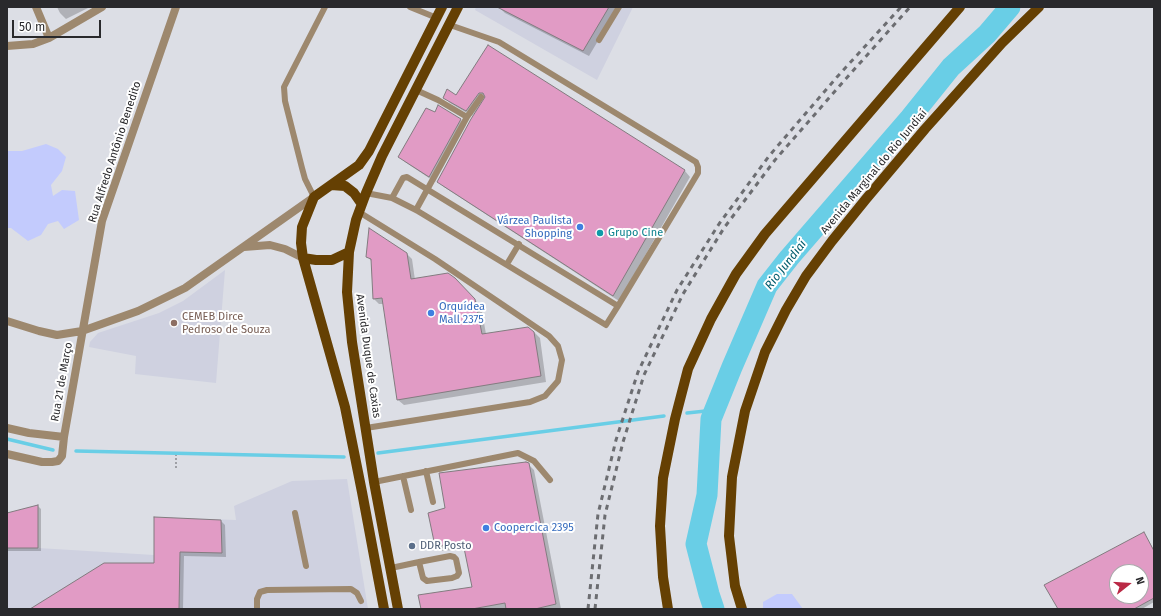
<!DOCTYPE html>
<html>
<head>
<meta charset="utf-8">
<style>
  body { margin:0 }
  #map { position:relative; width:1161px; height:616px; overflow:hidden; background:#dcdee5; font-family:"Fira Sans",sans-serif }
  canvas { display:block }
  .frame { position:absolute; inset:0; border:8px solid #29292c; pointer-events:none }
  .north { position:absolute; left:1109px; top:564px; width:40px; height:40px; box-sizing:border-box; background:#fff; border:1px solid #a9a9ab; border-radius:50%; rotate:73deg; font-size:11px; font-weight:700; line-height:16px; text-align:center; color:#29292c }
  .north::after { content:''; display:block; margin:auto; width:14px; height:18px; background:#ba2945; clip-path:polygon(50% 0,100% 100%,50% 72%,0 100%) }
  .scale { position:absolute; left:12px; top:20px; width:89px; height:18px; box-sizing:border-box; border:2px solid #29292c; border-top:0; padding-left:5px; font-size:12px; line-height:14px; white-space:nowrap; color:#29292c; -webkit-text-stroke:3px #fff; paint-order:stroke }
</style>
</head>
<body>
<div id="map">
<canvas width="1161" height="616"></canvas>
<div class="frame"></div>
<div class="north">N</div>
<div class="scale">50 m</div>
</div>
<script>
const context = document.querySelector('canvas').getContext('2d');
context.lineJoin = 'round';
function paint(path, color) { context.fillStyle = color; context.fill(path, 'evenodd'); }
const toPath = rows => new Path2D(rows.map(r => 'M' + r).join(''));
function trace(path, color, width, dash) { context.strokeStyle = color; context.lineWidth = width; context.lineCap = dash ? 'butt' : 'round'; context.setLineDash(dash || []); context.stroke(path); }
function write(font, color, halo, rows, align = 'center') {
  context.font = font + ' "Fira Sans",sans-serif'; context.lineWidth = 4; context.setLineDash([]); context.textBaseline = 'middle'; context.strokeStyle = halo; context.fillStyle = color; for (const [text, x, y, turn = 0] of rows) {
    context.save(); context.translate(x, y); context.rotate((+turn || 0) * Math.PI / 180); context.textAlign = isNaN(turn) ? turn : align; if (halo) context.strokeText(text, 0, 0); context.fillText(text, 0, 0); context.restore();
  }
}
paint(toPath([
  [476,7,633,7,597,80,475,10],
  [225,270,216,383,135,374,136,356,89,347,90,342,98,333,159,313,183,301],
  [347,479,368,609,7,609,7,513,38,505,38,548,154,555,154,517,236,520,234,506,292,481]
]), '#cfd1e0');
paint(toPath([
  [46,144,58,149,66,157,62,171,51,185,53,196,62,190,75,191,79,220,64,229,58,221,48,224,41,235,28,241,11,228,7,228,7,151,22,151],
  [777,594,792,594,803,609,763,609,763,602]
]), '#c3cbfd');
paint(toPath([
  [57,7,90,7,66,19,60,13],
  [499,7,618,7,589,56,505,13],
  [488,47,685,171,690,177,619,301,444,187,438,181,476,113,475,112,472,116,450,103,444,97,456,97],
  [435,114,460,119,466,125,435,182,405,162,399,156],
  [406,253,412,259,415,280,454,279,481,306,486,334,534,332,540,338,546,382,404,405,398,400,384,304,379,304,374,299,372,262,367,256],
  [528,464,534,470,561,609,422,609,473,588,465,549,441,551,436,546,429,514,446,509],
  [38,506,41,509,41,551,7,551,7,514],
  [221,521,225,525,226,557,184,556,183,609,32,609,155,565],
  [1144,533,1154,550,1154,602,1142,609,1060,609],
  [1117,572,1141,572,1141,596,1117,596]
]), '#0003');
trace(toPath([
  [687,413,715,410],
  [7,439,53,450],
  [76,451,344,457],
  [378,453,664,416]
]), '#69cee6', 3.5);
trace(toPath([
  [714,609,709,594,696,544,707,495,711,419,732,367,767,286,789,258,910,118,951,67,987,34,1010,7]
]), '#69cee6', 21);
const building = toPath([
  [497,7,609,7,583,51,497,7],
  [488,45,685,170,613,296,437,182,471,119,485,97,483,93,479,93,466,111,443,98,447,89,456,95,488,45],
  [438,105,461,119,429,177,398,157,426,108,435,112,438,105],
  [369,228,407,253,411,279,448,273,455,278,475,299,482,334,528,327,534,332,541,376,397,400,382,298,373,299,371,259,366,257,369,228],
  [526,462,529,463,556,604,535,609,506,609,505,603,472,609,421,609,418,595,472,587,463,543,435,546,428,513,445,508,439,473,526,462],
  [38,505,38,548,7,548,7,513,38,505],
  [154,517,221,520,222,553,180,552,179,609,30,609,104,563,154,563,154,517],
  [1144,532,1154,551,1154,598,1134,609,1058,609,1044,585,1144,532],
  [1117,572,1141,572,1141,596,1117,596,1117,572]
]);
paint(building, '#e19bc5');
trace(building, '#827b7f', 1);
trace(toPath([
  [176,468,176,455]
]), '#9e9fa5', 2, [2, 2]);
trace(toPath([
  [410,7,437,18],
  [450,25,499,42,696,162,698,167,698,173,618,306,606,325,416,210,392,198,403,178,407,177,618,306],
  [599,40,619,7],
  [416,90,438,100,467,117],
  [366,193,392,198],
  [314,197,305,179,302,168,285,101,284,87,325,7],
  [416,210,467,117,481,97],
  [359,212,435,259,549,336,558,346,562,360,558,381,545,396,530,402,366,428],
  [507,264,519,244],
  [426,471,433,502],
  [403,476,411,510],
  [374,482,518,453,534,461,550,480],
  [295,513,306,566],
  [391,568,419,562,450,556,454,557,456,559,459,573,457,576,452,578,427,581,423,578,419,562],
  [257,609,257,599,260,592,267,590,351,589,357,593,361,601]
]), '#9d886e', 6);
trace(toPath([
  [36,7,49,38],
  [7,46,33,44,49,38,102,7],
  [244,247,270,245,285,249,303,258],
  [7,321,39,331,57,335,82,331,138,311,185,288,314,197],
  [7,428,29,433,64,437],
  [7,454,42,462,52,462,58,461,62,456,64,437,102,221,176,7]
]), '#9d886e', 8);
trace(toPath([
  [331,185,345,186,354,193,361,203],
  [303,258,316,260,332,260,349,252],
  [384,609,362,492,345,407,303,258,301,243,302,227,314,197,359,165,369,151,442,7],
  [398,609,374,482,352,342,347,292,349,252,356,220,366,193,382,156,458,7],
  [668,609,663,577,660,526,663,478,675,419,688,369,711,319,736,274,765,234,960,7],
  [742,609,735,586,729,536,732,477,745,411,765,352,786,310,806,276,832,241,866,199,925,129,1002,43,1039,7]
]), '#654003', 10);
trace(toPath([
  [588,609,598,514,616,440,638,372,677,290,719,224,769,156,837,77,901,7],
  [595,609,605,515,623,442,644,375,683,294,724,228,775,160,843,82,910,7]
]), '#6c6d71', 3, [5, 5]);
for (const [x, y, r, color] of [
  [580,227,4,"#3f7fe0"],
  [600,233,4,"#0f9aa8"],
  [431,313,4,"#3f7fe0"],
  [174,323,4,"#8d6e63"],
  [486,528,4,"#3f7fe0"],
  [412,546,4,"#5c6f8a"]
]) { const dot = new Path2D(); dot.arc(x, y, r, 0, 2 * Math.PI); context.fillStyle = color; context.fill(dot); trace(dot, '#fff', 1.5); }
write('11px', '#29292c', '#fff', [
  ["Rua Alfredo Antônio Benedito",115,152,-72],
  ["Avenida Marginal do Rio Jundiaí",874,172,-50],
  ["Avenida Duque de Caxias",368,356,82],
  ["Rua 21 de Março",62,382,-80]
]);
write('11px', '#366cbe', '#fff', [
  ["Várzea Paulista",572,221,"right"],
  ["Shopping",572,234,"right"],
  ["Orquídea",439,307],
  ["Mall 2375",439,320],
  ["Coopercica 2395",494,528]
], 'left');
write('11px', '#0d838f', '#fff', [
  ["Grupo Cine",608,233]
], 'left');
write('11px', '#785e54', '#fff', [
  ["CEMEB Dirce",182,317],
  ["Pedroso de Souza",182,330]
], 'left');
write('11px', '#4e5e75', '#fff', [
  ["DDR Posto",420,546]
], 'left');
write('italic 12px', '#005b6c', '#fff', [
  ["Rio Jundiaí",786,265,-52]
]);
</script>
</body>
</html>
